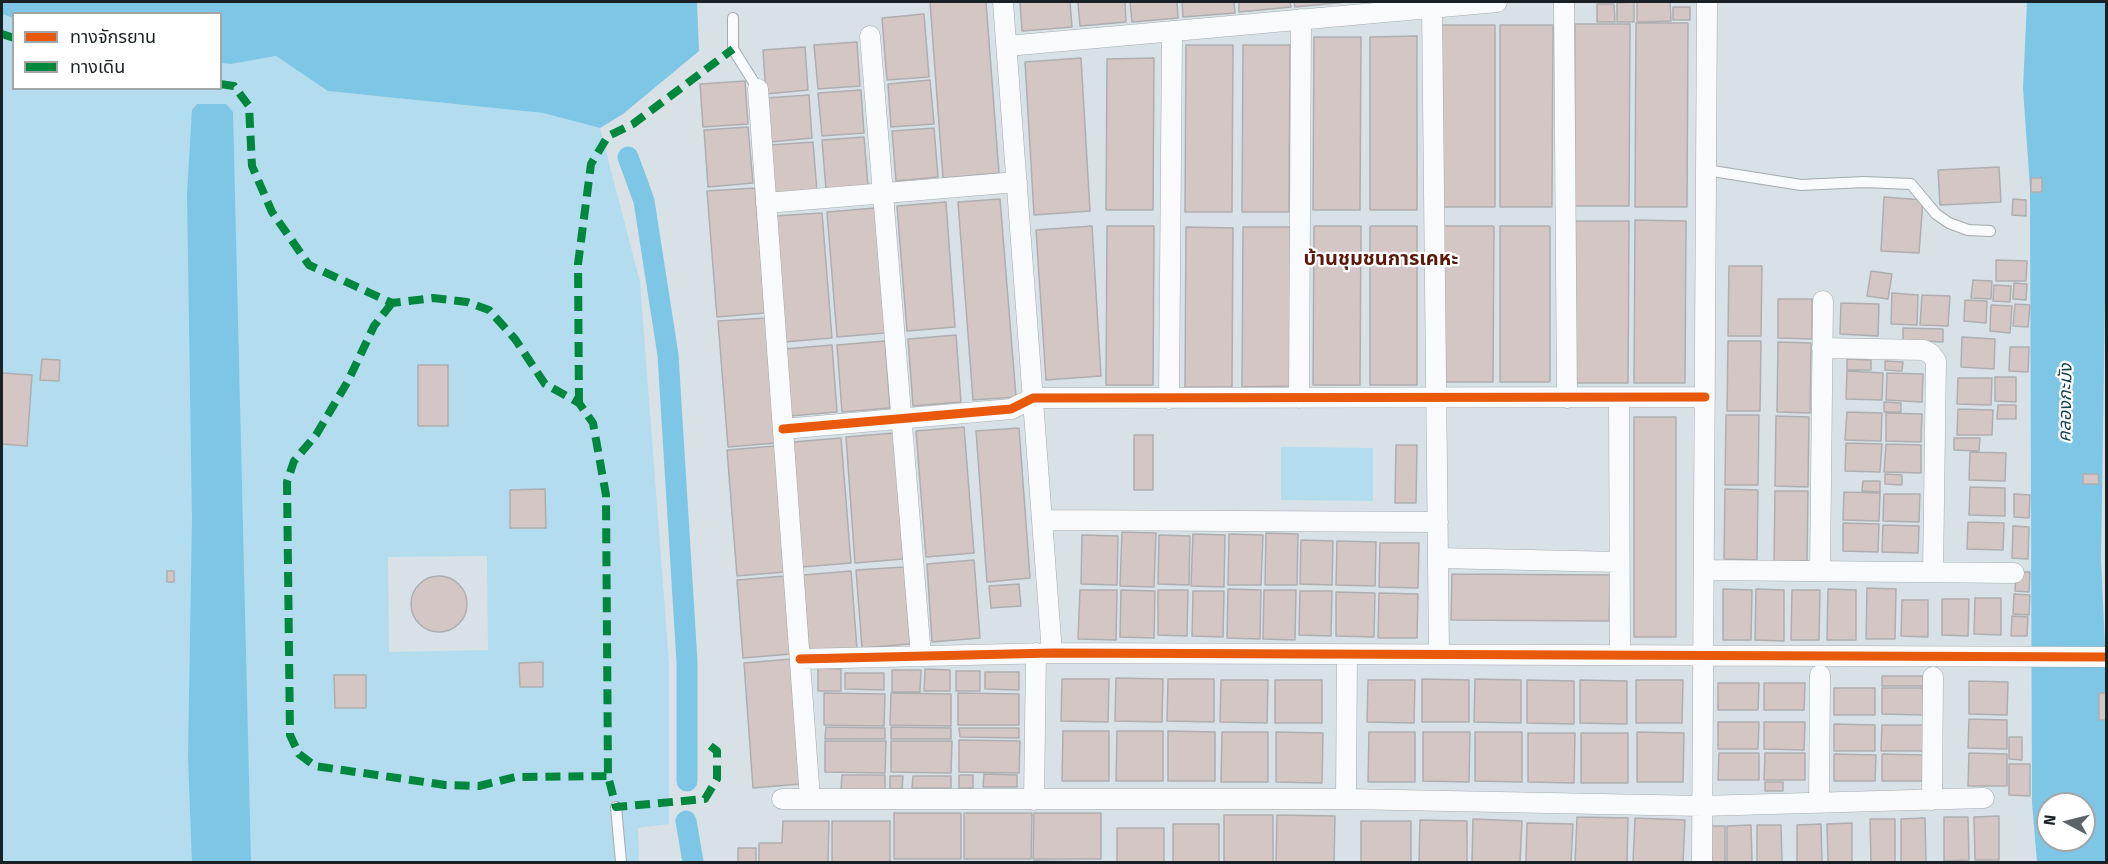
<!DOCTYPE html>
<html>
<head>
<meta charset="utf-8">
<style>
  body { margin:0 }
  #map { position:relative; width:2108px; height:864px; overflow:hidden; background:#d8e1e6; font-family:"Fira Sans","Noto Sans Thai",sans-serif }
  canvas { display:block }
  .frame { position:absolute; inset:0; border:3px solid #1a2124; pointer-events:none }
  .legend { position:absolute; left:12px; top:12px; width:210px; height:78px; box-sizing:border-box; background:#fff; border:2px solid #a3a6a7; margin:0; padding:8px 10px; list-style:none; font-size:18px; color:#1a2124 }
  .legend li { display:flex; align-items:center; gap:12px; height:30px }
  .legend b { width:30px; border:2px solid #a3a6a7 }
  .north { position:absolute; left:2036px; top:792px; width:60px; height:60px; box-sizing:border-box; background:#fff; border:2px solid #a3a6a7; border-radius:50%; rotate:277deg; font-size:16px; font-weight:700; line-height:24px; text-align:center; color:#1a2124 }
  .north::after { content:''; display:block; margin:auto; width:21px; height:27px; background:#5c6468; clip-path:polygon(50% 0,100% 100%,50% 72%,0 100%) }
</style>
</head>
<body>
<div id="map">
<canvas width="2108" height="864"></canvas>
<div class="frame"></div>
<ul class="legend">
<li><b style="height:8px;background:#e8590c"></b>ทางจักรยาน</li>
<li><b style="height:8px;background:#00873e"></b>ทางเดิน</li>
</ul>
<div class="north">N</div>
</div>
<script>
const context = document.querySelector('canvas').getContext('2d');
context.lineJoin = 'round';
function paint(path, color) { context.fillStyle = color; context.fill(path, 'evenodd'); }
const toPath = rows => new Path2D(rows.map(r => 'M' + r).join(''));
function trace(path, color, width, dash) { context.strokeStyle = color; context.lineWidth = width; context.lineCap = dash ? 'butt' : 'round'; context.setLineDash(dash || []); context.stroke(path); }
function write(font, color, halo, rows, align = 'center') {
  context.font = font + ' "Fira Sans","Noto Sans Thai",sans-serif'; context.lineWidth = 4.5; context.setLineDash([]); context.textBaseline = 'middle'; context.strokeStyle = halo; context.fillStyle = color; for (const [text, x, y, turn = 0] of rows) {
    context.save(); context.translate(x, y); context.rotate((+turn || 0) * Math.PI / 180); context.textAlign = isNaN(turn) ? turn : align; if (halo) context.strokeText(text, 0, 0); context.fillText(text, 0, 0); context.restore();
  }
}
paint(toPath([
  [2,14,13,18,14,88,220,88,221,63,231,64,276,56,329,91,543,113,600,128,640,282,669,663,669,824,638,828,639,862,2,862],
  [487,556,488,650,389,652,388,557],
  [1281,447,1373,448,1373,501,1281,500]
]), '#b3dcef');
paint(toPath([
  [2,2,697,2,699,51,623,114,600,128,543,113,328,91,276,56,231,64,221,63,220,14,14,14,13,18,2,14],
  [2027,2,2106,2,2106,237,2101,559,2106,668,2106,862,2037,862,2032,803,2030,188,2023,88],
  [2048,804,2084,804,2084,840,2048,840],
  [197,104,226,104,233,112,251,862,192,862,188,758,192,519,187,194,192,110]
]), '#7dc6e5');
trace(toPath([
  [628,157,644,201,668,355,687,662,687,781],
  [686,821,693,862]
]), '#7dc6e5', 21);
const building = toPath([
  [930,2,986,2,999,173,943,178,930,2],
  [1020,2,1070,2,1072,27,1022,31,1020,2],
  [1078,2,1125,2,1126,22,1080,26,1078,2],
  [1130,2,1177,2,1178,18,1132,22,1130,2],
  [1182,2,1234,2,1235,13,1183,17,1182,2],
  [1239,2,1290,2,1291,7,1239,12,1239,2],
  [1294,2,1346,2,1295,7,1294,2],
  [1634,2,1634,22,1617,22,1617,3,1634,2],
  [1637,2,1670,2,1671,21,1637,22,1637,2],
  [1597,4,1614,4,1615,22,1597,22,1597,4],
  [1673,7,1690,7,1690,20,1673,20,1673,7],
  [924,14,929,77,887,80,882,18,924,14],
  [1636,23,1688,23,1687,207,1635,207,1636,23],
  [1575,24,1630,24,1629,206,1574,206,1575,24],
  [1442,25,1495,25,1495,207,1442,207,1442,25],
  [1500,25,1553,25,1552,207,1500,207,1500,25],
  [1417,36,1417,210,1370,210,1370,37,1417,36],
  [1314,37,1361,37,1360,210,1313,210,1314,37],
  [857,42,860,86,818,89,814,45,857,42],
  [1186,45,1233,45,1232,212,1185,212,1186,45],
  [1243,45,1290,45,1289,212,1242,212,1243,45],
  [805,47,808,90,766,94,763,50,805,47],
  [1081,58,1090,211,1034,215,1025,62,1081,58],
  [1154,58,1153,210,1106,210,1107,59,1154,58],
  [930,80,934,124,891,127,888,84,930,80],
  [745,81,748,124,703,127,700,84,745,81],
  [861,90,864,133,822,136,818,93,861,90],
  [809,95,812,138,770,142,766,98,809,95],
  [748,127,753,183,708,187,704,130,748,127],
  [934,128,938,177,896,181,892,131,934,128],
  [864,137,868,186,826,190,822,140,864,137],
  [813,142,817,192,774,195,770,145,813,142],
  [1999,167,2001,202,1940,205,1938,170,1999,167],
  [2031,178,2042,178,2042,192,2031,192,2031,178],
  [755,188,765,313,717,317,707,191,755,188],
  [1884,197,1923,200,1919,253,1881,251,1884,197],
  [1000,199,1016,397,973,400,958,202,1000,199],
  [2013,199,2026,200,2026,216,2012,215,2013,199],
  [946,202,955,327,907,331,897,206,946,202],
  [875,208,885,333,837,337,827,212,875,208],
  [822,213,832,338,784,342,774,216,822,213],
  [1635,220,1686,221,1685,383,1634,383,1635,220],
  [1575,221,1629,221,1628,383,1574,383,1575,221],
  [1092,226,1101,376,1046,380,1036,230,1092,226],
  [1107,226,1154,226,1153,385,1106,385,1107,226],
  [1314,226,1361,226,1360,385,1313,385,1314,226],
  [1370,226,1417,226,1417,385,1370,385,1370,226],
  [1443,226,1494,226,1493,382,1443,382,1443,226],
  [1500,226,1550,226,1550,382,1500,382,1500,226],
  [1186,227,1233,228,1232,387,1185,387,1186,227],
  [1243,227,1290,227,1290,386,1242,387,1243,227],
  [1996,260,2027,261,2026,281,1996,281,1996,260],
  [1729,266,1762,266,1761,336,1728,336,1729,266],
  [1871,271,1892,274,1888,299,1867,296,1871,271],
  [1973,280,1992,281,1991,299,1971,298,1973,280],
  [2014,283,2027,284,2026,300,2013,299,2014,283],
  [1994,285,2011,286,2010,302,1993,301,1994,285],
  [1892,293,1918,295,1917,325,1891,324,1892,293],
  [1922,295,1950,296,1948,326,1920,325,1922,295],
  [1778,299,1812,299,1812,339,1778,338,1778,299],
  [1965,300,1987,301,1986,323,1964,321,1965,300],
  [1841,303,1879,304,1878,336,1840,334,1841,303],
  [2015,304,2030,305,2028,327,2013,326,2015,304],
  [1991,305,2012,306,2010,333,1990,331,1991,305],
  [766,318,776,443,728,447,718,321,766,318],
  [1903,328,1943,329,1943,342,1903,340,1903,328],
  [956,335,961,402,913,406,908,339,956,335],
  [1962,337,1995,339,1994,369,1961,367,1962,337],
  [885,341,890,408,842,412,837,345,885,341],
  [1728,341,1761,341,1760,411,1727,411,1728,341],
  [1778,342,1811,343,1810,413,1777,412,1778,342],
  [832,345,837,412,790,416,784,349,832,345],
  [2010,347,2029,347,2028,372,2009,371,2010,347],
  [42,359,60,360,59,381,40,380,42,359],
  [1847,359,1871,360,1871,370,1847,370,1847,359],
  [1885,361,1903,362,1902,371,1885,370,1885,361],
  [418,365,448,365,448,426,418,426,418,365],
  [1847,371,1883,373,1882,400,1846,399,1847,371],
  [2,373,32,375,27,446,2,444,2,373],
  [1887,373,1923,374,1922,402,1886,400,1887,373],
  [1995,377,2016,377,2016,402,1995,401,1995,377],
  [1958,378,1992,378,1991,405,1957,404,1958,378],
  [1884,402,1901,403,1901,412,1884,412,1884,402],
  [1998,405,2016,405,2016,419,1997,419,1998,405],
  [1958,409,1993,410,1992,435,1957,435,1958,409],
  [1847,412,1882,413,1881,441,1845,440,1847,412],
  [1886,413,1922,414,1921,442,1886,441,1886,413],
  [1726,415,1759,415,1758,485,1725,485,1726,415],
  [1776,416,1809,417,1808,487,1775,486,1776,416],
  [1634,417,1676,417,1676,637,1634,637,1634,417],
  [964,427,974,553,926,557,916,431,964,427],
  [1019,428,1030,578,987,582,976,431,1019,428],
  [894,433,903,559,855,563,846,437,894,433],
  [1134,435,1153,435,1153,490,1134,490,1134,435],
  [841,438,851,563,802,567,793,442,841,438],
  [1954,438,1980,438,1979,451,1954,450,1954,438],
  [1846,443,1882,444,1880,472,1845,471,1846,443],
  [1886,444,1921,445,1921,473,1884,472,1886,444],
  [1396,445,1417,445,1416,503,1395,503,1396,445],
  [775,446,785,572,737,576,727,450,775,446],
  [1970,452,2006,453,2005,481,1969,480,1970,452],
  [1885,474,1902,475,1902,485,1885,484,1885,474],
  [2083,474,2098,474,2099,484,2083,484,2083,474],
  [1863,481,1880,481,1880,492,1862,491,1863,481],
  [1970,487,2005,488,2005,516,1969,515,1970,487],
  [545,489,546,528,510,528,510,490,545,489],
  [1725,489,1758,490,1757,560,1724,559,1725,489],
  [1775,491,1808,491,1807,561,1774,561,1775,491],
  [1844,492,1880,493,1879,521,1843,520,1844,492],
  [1884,494,1920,494,1919,522,1883,521,1884,494],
  [2014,494,2030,495,2029,518,2014,517,2014,494],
  [1968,522,2004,523,2003,550,1967,549,1968,522],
  [1843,523,1879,524,1878,552,1843,551,1843,523],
  [1883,525,1919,526,1918,553,1882,552,1883,525],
  [2013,526,2029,527,2028,559,2012,558,2013,526],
  [1122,532,1156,533,1154,587,1120,586,1122,532],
  [1266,533,1298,534,1297,585,1265,585,1266,533],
  [1193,534,1225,535,1224,587,1191,586,1193,534],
  [1229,534,1263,535,1261,585,1228,585,1229,534],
  [1082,535,1118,536,1117,585,1081,584,1082,535],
  [1159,535,1190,536,1189,585,1158,584,1159,535],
  [1301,540,1333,541,1332,585,1300,584,1301,540],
  [1337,541,1376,542,1375,586,1336,585,1337,541],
  [1380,543,1419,543,1418,588,1379,587,1380,543],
  [974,560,980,638,932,642,927,564,974,560],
  [904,567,910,644,862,648,856,570,904,567],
  [167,571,174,571,174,582,167,582,167,571],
  [851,571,857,649,809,652,803,575,851,571],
  [2016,572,2030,572,2029,592,2015,591,2016,572],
  [1452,574,1610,575,1609,621,1451,620,1452,574],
  '411 604a28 28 0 1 1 56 0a28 28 0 1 1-56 0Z',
  [785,576,791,654,743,658,737,580,785,576],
  [1019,584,1021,606,991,608,989,586,1019,584],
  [1867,588,1896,589,1895,639,1866,639,1867,588],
  [1228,589,1261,590,1260,639,1227,638,1228,589],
  [1723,589,1752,590,1751,640,1723,640,1723,589],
  [1756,589,1784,590,1784,641,1755,640,1756,589],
  [1828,589,1856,590,1856,640,1827,640,1828,589],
  [1080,590,1117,590,1116,640,1078,639,1080,590],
  [1121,590,1155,591,1154,638,1120,637,1121,590],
  [1158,590,1188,590,1187,636,1158,635,1158,590],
  [1264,590,1296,590,1295,640,1263,639,1264,590],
  [1792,590,1820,590,1819,640,1791,640,1792,590],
  [1193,591,1224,591,1223,637,1192,636,1193,591],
  [1300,591,1332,591,1331,636,1299,635,1300,591],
  [1336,592,1375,593,1374,637,1336,636,1336,592],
  [1379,593,1418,594,1417,638,1378,638,1379,593],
  [2014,594,2030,595,2029,615,2013,614,2014,594],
  [1975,598,2001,598,2001,635,1974,634,1975,598],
  [1942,599,1969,599,1968,636,1942,635,1942,599],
  [1902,600,1928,600,1928,637,1901,636,1902,600],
  [2012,616,2028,617,2027,636,2011,636,2012,616],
  [791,659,801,784,753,788,744,663,791,659],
  [543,662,543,687,520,687,519,663,543,662],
  [818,668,841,669,841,691,818,691,818,668],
  [925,669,950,670,950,691,924,691,925,669],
  [892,670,921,670,920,692,892,692,892,670],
  [956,671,980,671,980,691,956,691,956,671],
  [985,672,1019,672,1019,690,985,689,985,672],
  [845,673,884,673,884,690,845,689,845,673],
  [334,675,366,675,366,708,335,708,334,675],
  [1882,676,1923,676,1923,686,1882,686,1882,676],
  [1116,678,1163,679,1162,722,1115,721,1116,678],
  [1062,679,1109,679,1108,722,1061,721,1062,679],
  [1168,679,1214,679,1214,722,1167,721,1168,679],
  [1422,679,1469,680,1469,722,1422,722,1422,679],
  [1475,679,1521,680,1521,723,1474,722,1475,679],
  [1221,680,1268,680,1267,723,1220,722,1221,680],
  [1275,680,1322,680,1322,723,1275,723,1275,680],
  [1368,680,1415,680,1414,723,1367,722,1368,680],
  [1527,680,1574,681,1574,724,1527,723,1527,680],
  [1580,680,1627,681,1627,724,1580,723,1580,680],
  [1636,680,1683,680,1682,723,1636,723,1636,680],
  [1969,681,2008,682,2007,715,1969,714,1969,681],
  [1718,683,1759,683,1758,710,1718,710,1718,683],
  [1764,683,1805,683,1804,710,1764,710,1764,683],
  [1834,688,1875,688,1875,715,1834,715,1834,688],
  [1882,688,1923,688,1923,715,1882,714,1882,688],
  [824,693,885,694,884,726,824,725,824,693],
  [891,693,951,694,951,726,890,725,891,693],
  [958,693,1019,694,1019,725,958,725,958,693],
  [2099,693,2106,693,2106,720,2099,720,2099,693],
  [1969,719,2007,720,2007,749,1968,748,1969,719],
  [1718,722,1759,722,1758,749,1718,749,1718,722],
  [1764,722,1805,722,1804,750,1764,749,1764,722],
  [1834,724,1875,725,1875,751,1834,751,1834,724],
  [1882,725,1923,725,1923,751,1881,751,1882,725],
  [826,727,885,728,885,739,825,739,826,727],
  [891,727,951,728,951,739,891,739,891,727],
  [959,728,1019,728,1019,738,960,737,959,728],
  [1063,731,1109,731,1109,781,1062,781,1063,731],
  [1117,731,1163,731,1163,781,1116,781,1117,731],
  [1168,731,1215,732,1215,781,1168,781,1168,731],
  [1222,732,1268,732,1268,782,1221,782,1222,732],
  [1276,732,1323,733,1322,783,1276,782,1276,732],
  [1369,732,1415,732,1415,782,1368,782,1369,732],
  [1423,732,1470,732,1469,782,1423,781,1423,732],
  [1475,732,1522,732,1522,782,1475,781,1475,732],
  [1637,732,1684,733,1683,782,1637,782,1637,732],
  [1528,733,1575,733,1574,783,1528,782,1528,733],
  [1581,733,1628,733,1628,783,1581,783,1581,733],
  [2009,737,2022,737,2022,760,2009,759,2009,737],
  [959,740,1020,741,1019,773,959,772,959,740],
  [825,741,886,741,885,773,825,772,825,741],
  [891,741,952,741,951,773,891,772,891,741],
  [1719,753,1759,753,1759,780,1718,780,1719,753],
  [1765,753,1805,753,1805,780,1764,780,1765,753],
  [1969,753,2007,754,2007,786,1968,786,1969,753],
  [1834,754,1876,755,1875,781,1834,781,1834,754],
  [1882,754,1923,755,1923,781,1882,781,1882,754],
  [2009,764,2030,764,2030,796,2009,795,2009,764],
  [984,774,1017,775,1017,787,983,787,984,774],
  [842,775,885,775,885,790,841,790,842,775],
  [959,775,973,775,973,788,959,788,959,775],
  [890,776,903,776,902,789,890,789,890,776],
  [913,776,951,776,951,788,912,788,913,776],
  [1765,782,1783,782,1783,791,1765,791,1765,782],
  [894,813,961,813,961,859,894,859,894,813],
  [964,813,1032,813,1031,859,964,859,964,813],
  [1034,813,1101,813,1101,859,1033,859,1034,813],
  [1224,815,1273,815,1273,862,1224,862,1224,815],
  [1277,815,1335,816,1334,862,1276,862,1277,815],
  [1999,816,1999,860,1975,860,1974,817,1999,816],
  [1577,817,1628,818,1627,862,1575,862,1577,817],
  [1944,817,1968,817,1969,860,1944,861,1944,817],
  [1635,818,1685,820,1683,862,1633,862,1635,818],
  [1925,818,1926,862,1901,862,1901,819,1925,818],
  [1473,819,1522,821,1520,862,1472,862,1473,819],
  [1870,819,1895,819,1895,862,1871,862,1870,819],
  [1420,820,1467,821,1467,862,1419,862,1420,820],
  [783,821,829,821,828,862,759,862,759,843,782,843,783,821],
  [832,821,890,821,890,862,832,862,832,821],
  [1361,821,1411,821,1411,862,1361,862,1361,821],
  [1527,823,1573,824,1571,862,1526,862,1527,823],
  [1852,823,1852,862,1828,862,1827,824,1852,823],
  [1173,824,1219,824,1219,862,1173,862,1173,824],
  [1821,824,1822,862,1797,862,1797,825,1821,824],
  [1751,825,1752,862,1727,862,1727,826,1751,825],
  [1757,825,1781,825,1782,862,1757,862,1757,825],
  [1710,826,1725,826,1725,862,1710,862,1710,826],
  [1117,828,1164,828,1164,862,1117,862,1117,828],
  [738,848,756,848,756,862,738,862,738,848],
  [1034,861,1102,862,1034,862,1034,861]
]);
paint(building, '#d4c6c4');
trace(building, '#aeaeb0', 1.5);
const service = toPath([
  [733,18,733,49,758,89],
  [1706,170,1801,185,1864,182,1911,184,1936,214,1949,223,1968,230,1990,231],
  [616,807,621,862]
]);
const minor = toPath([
  [1003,2,1052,653],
  [1564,2,1567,398],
  [1432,7,1439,654],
  [870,36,921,656],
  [1007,46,1497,2],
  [758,89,810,799],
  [766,203,1017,182],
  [1822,348,1924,350,1931,354,1936,361,1933,572],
  [1299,398,1301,19],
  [1619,398,1620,655],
  [1169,399,1172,31],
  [783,429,1011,409,1033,398,1705,397],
  [1042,520,1438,522],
  [1438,558,1619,562],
  [1704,570,2014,573],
  [1820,571,1823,301],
  [800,659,1052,653,2106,657],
  [782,799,1346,799,1702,806,1984,798],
  [1346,799,1347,654],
  [1034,800,1036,653],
  [1932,800,1933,677],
  [1819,803,1820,675],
  [1702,862,1707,2]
]);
trace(service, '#a4abae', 12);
trace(minor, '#a4abae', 21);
trace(service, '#f9fafb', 10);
trace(minor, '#f9fafb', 20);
trace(toPath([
  [2,34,14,38],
  [220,84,234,86,249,106,252,166,272,212,309,265,392,303,433,298,467,302,489,310,515,339,545,384,579,403,593,423,606,495,608,776,616,807,705,799,717,779,717,751,704,741],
  [392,303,374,326,348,381,316,435,294,461,287,482,290,735,299,754,315,766,445,785,479,786,515,777,608,776],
  [579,403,578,264,591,164,608,136,633,124,733,49]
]), '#00873e', 8, [15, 8]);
trace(toPath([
  [783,429,1011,409,1033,398,1705,397],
  [800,659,1052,653,2106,657]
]), '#e8590c', 9);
write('italic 18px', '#133f51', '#fff', [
  ["คลองกะมัง",2066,403,-89]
]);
write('bold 20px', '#5b190b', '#fff', [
  ["บ้านชุมชนการเคหะ",1381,259]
]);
</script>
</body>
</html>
